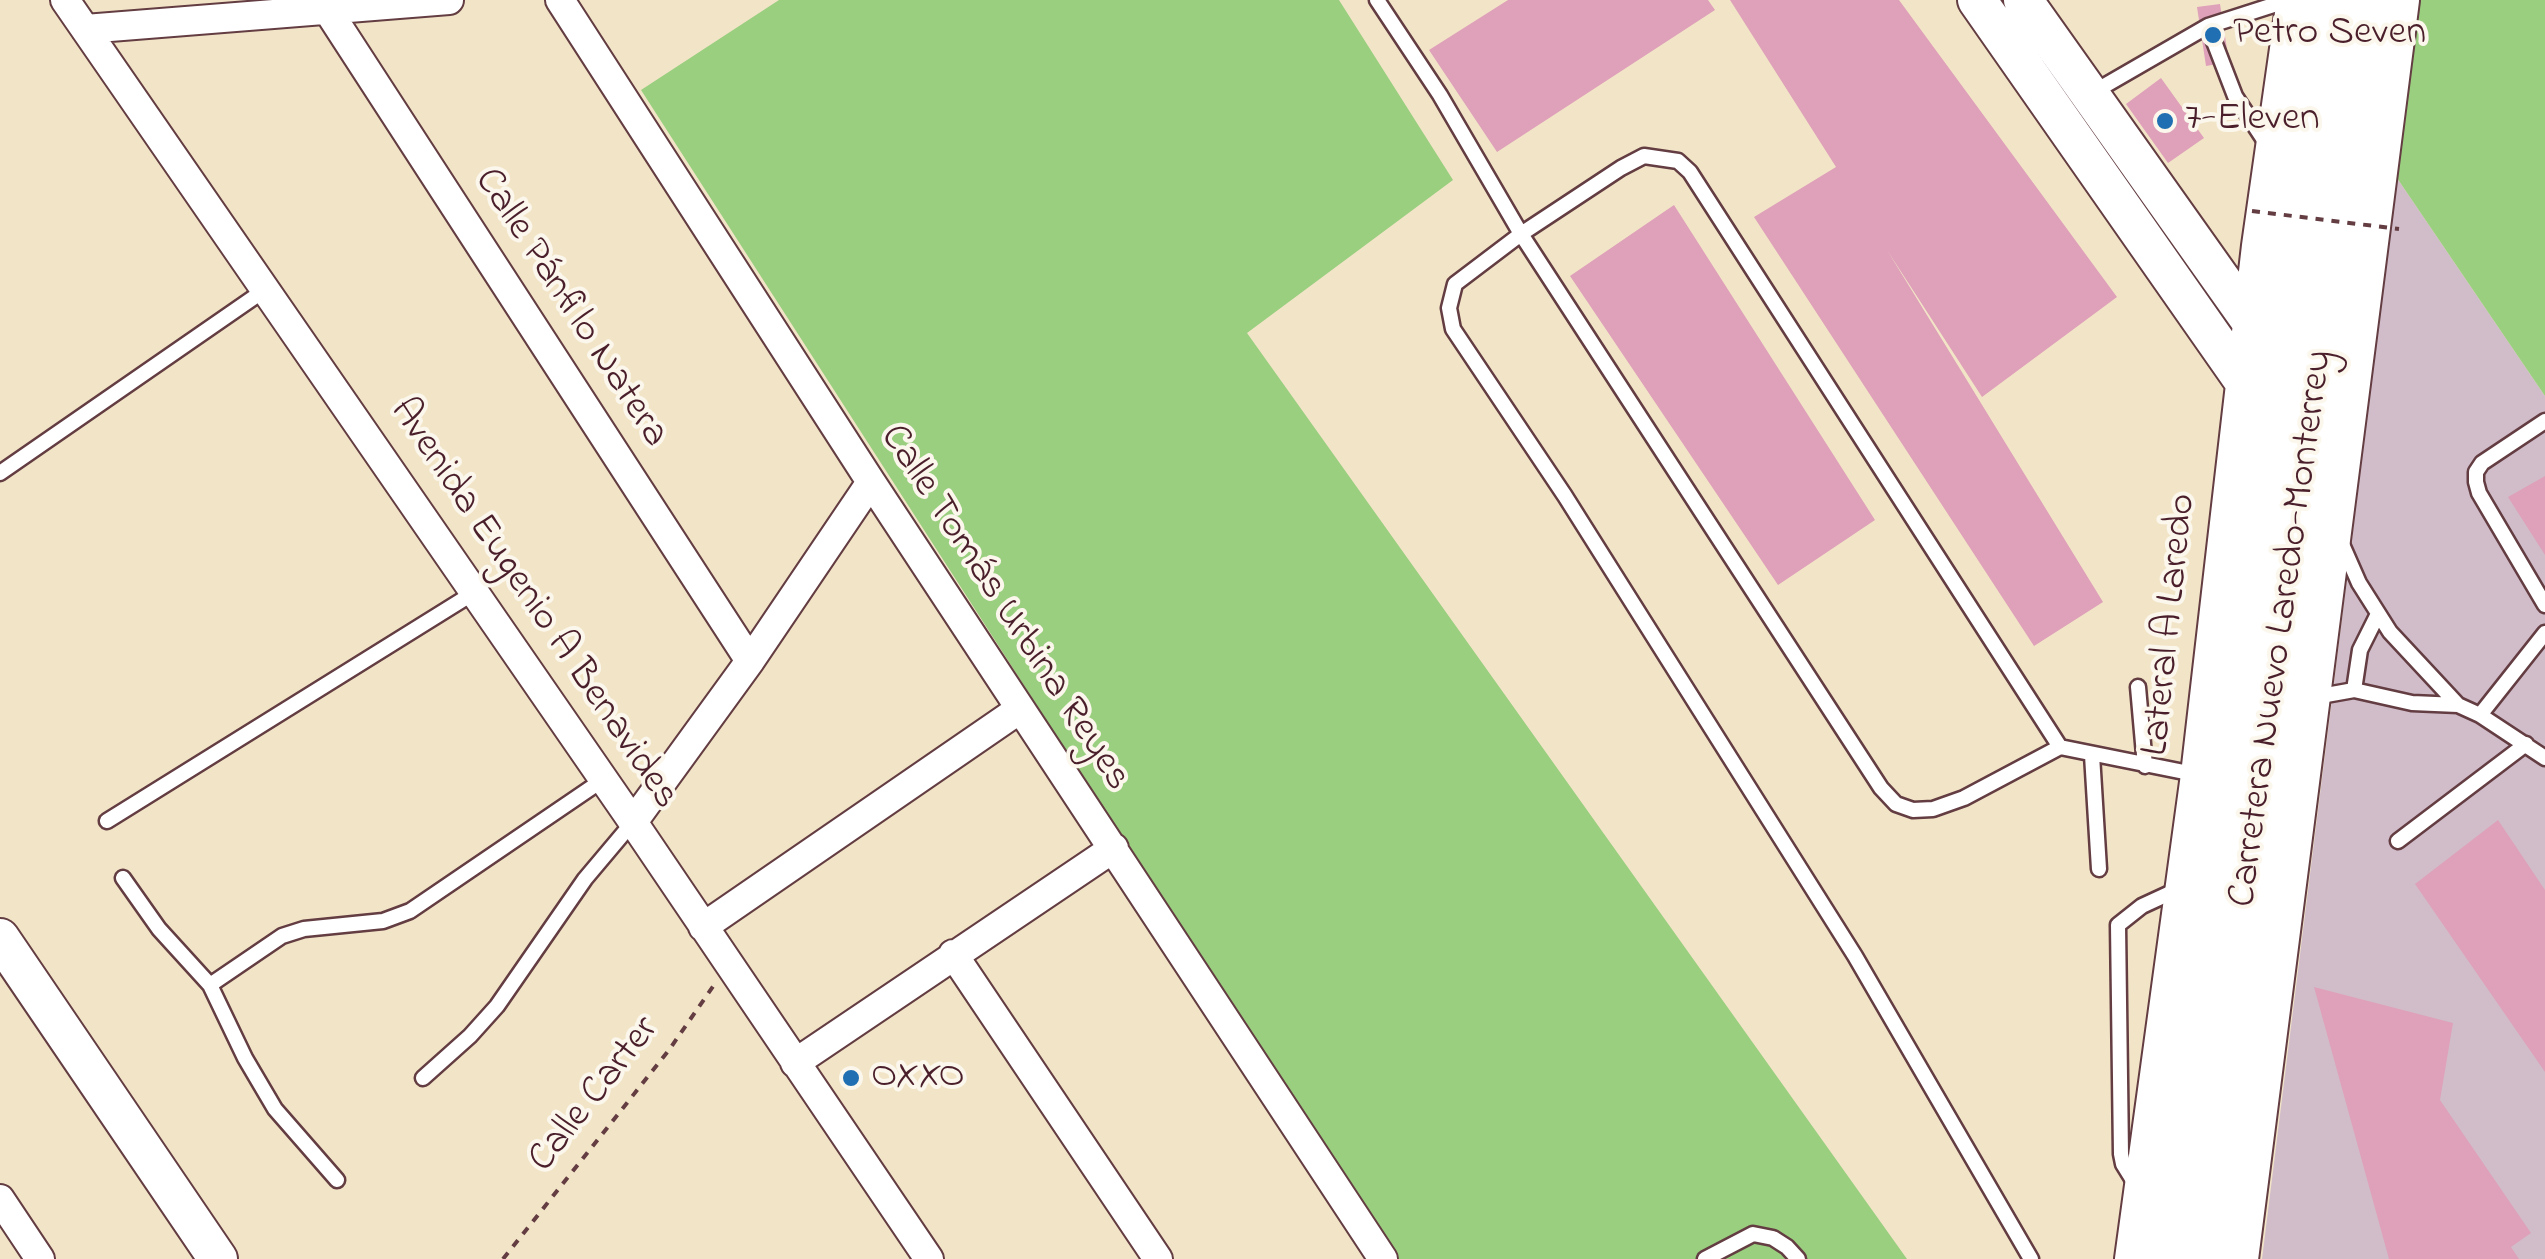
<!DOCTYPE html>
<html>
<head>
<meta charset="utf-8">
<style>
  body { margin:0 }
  canvas { display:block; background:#f2e4c7 }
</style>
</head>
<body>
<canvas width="2545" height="1259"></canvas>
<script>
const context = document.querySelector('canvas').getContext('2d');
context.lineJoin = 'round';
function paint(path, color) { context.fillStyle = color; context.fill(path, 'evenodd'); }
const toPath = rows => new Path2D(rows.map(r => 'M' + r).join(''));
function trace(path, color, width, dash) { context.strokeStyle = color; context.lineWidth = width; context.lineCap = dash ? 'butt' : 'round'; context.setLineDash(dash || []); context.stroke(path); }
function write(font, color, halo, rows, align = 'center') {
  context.font = font + ' "Indie Flower",sans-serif'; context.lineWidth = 8; context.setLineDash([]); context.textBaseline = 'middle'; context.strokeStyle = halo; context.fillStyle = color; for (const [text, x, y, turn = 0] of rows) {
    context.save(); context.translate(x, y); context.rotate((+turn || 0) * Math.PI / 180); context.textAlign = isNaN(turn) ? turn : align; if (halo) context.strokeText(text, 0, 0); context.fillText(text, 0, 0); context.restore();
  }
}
paint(toPath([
  [2397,178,2545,396,2545,1259,2262,1259]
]), '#d1bdc9');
paint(toPath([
  [779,0,1339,0,1453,180,1247,333,1907,1259,1393,1259,641,90],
  [2419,0,2545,0,2545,396,2397,178]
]), '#9acf80');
paint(toPath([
  [1508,0,1708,0,1715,10,1497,152,1429,50],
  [1730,0,1899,0,2117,297,1982,397,1887,250,2103,602,2034,646,1754,217,1836,167],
  [2220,4,2229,62,2206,66,2197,7],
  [2161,78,2204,138,2168,163,2126,104],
  [1674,205,1875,520,1778,585,1570,276],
  [2545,476,2545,555,2508,497],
  [2498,820,2545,890,2545,1072,2415,884],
  [2314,987,2453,1023,2440,1100,2531,1233,2511,1247,2519,1259,2389,1259]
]), '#dea1b9');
const lane = toPath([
  [1377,0,1440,95,1521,234,1455,284,1449,308,1453,329,1565,496,1855,956,2031,1259],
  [2092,93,2208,26],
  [2268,146,2235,96,2208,26,2289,0],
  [2545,421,2482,463,2476,472,2476,482,2479,493,2545,605],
  [0,473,266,289],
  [2138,687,2145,766],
  [2354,690,2360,650,2378,614],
  [2315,697,2354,690,2412,703,2458,705,2390,632,2359,583,2341,542],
  [2458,705,2480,715,2545,758],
  [2480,715,2545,633],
  [2060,747,1690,172,1678,161,1644,156,1621,168,1521,234,1881,788,1896,804,1913,810,1933,809,1964,798,2060,747,2199,775],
  [2092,755,2099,869],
  [107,821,475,592],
  [2398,841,2526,744],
  [123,878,159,929,210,985,282,936,304,929,383,921,410,911,604,779],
  [210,985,245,1058,275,1109,337,1180],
  [423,1078,470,1036,497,1006,585,879,633,822],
  [2136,1185,2123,1164,2121,1154,2118,925,2142,906,2181,888],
  [1705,1259,1753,1234,1773,1238,1787,1247,1798,1259]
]);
const street = toPath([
  [65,0,633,822,929,1259],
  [321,0,750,661],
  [560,0,871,482,1383,1259],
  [85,29,449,0],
  [633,822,750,661,871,482],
  [703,927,1020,709],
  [953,954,1158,1259],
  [795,1063,1114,848],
  [0,1199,40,1259]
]);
const secondary = toPath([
  [1977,0,2245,383],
  [2023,0,2252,323],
  [0,938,218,1259],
  [2134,1259,2200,775,2261,246,2296,0],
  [2239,1259,2400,0]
]);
const highway = toPath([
  [2167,1259,2330,0],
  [2201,1259,2369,0]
]);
trace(lane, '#633d42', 19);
trace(street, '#633d42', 32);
trace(secondary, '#633d42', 42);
trace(highway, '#633d42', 52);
trace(toPath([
  [503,1259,669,1050,714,985]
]), '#633d42', 4, [8, 8]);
trace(lane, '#fff', 14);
trace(street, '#fff', 28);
trace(secondary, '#fff', 38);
trace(highway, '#fff', 48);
trace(toPath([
  [2252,211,2399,229]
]), '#633d42', 4, [8, 8]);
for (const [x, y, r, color] of [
  [2213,35,10,"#1f6fb2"],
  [2165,121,10,"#1f6fb2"],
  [851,1078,10,"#1f6fb2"]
]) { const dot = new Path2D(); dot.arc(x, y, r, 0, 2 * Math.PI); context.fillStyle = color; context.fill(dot); trace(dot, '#fbf7ec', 4); }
write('40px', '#4a1f2b', '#fbf7ec', [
  ["Petro Seven",2233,35],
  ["7-Eleven",2185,121],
  ["OXXO",871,1078]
], 'left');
write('40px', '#4a1f2b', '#fbf7ec', [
  ["Calle Pánfilo Natera",569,309,57],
  ["Avenida Eugenio A Benavides",532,605,56],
  ["Calle Tomás Urbina Reyes",1003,609,57],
  ["Lateral A Laredo",2172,625,-84],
  ["Carretera Nuevo Laredo-Monterrey",2284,629,-82],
  ["Calle Carter",596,1096,-52]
]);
</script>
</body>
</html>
